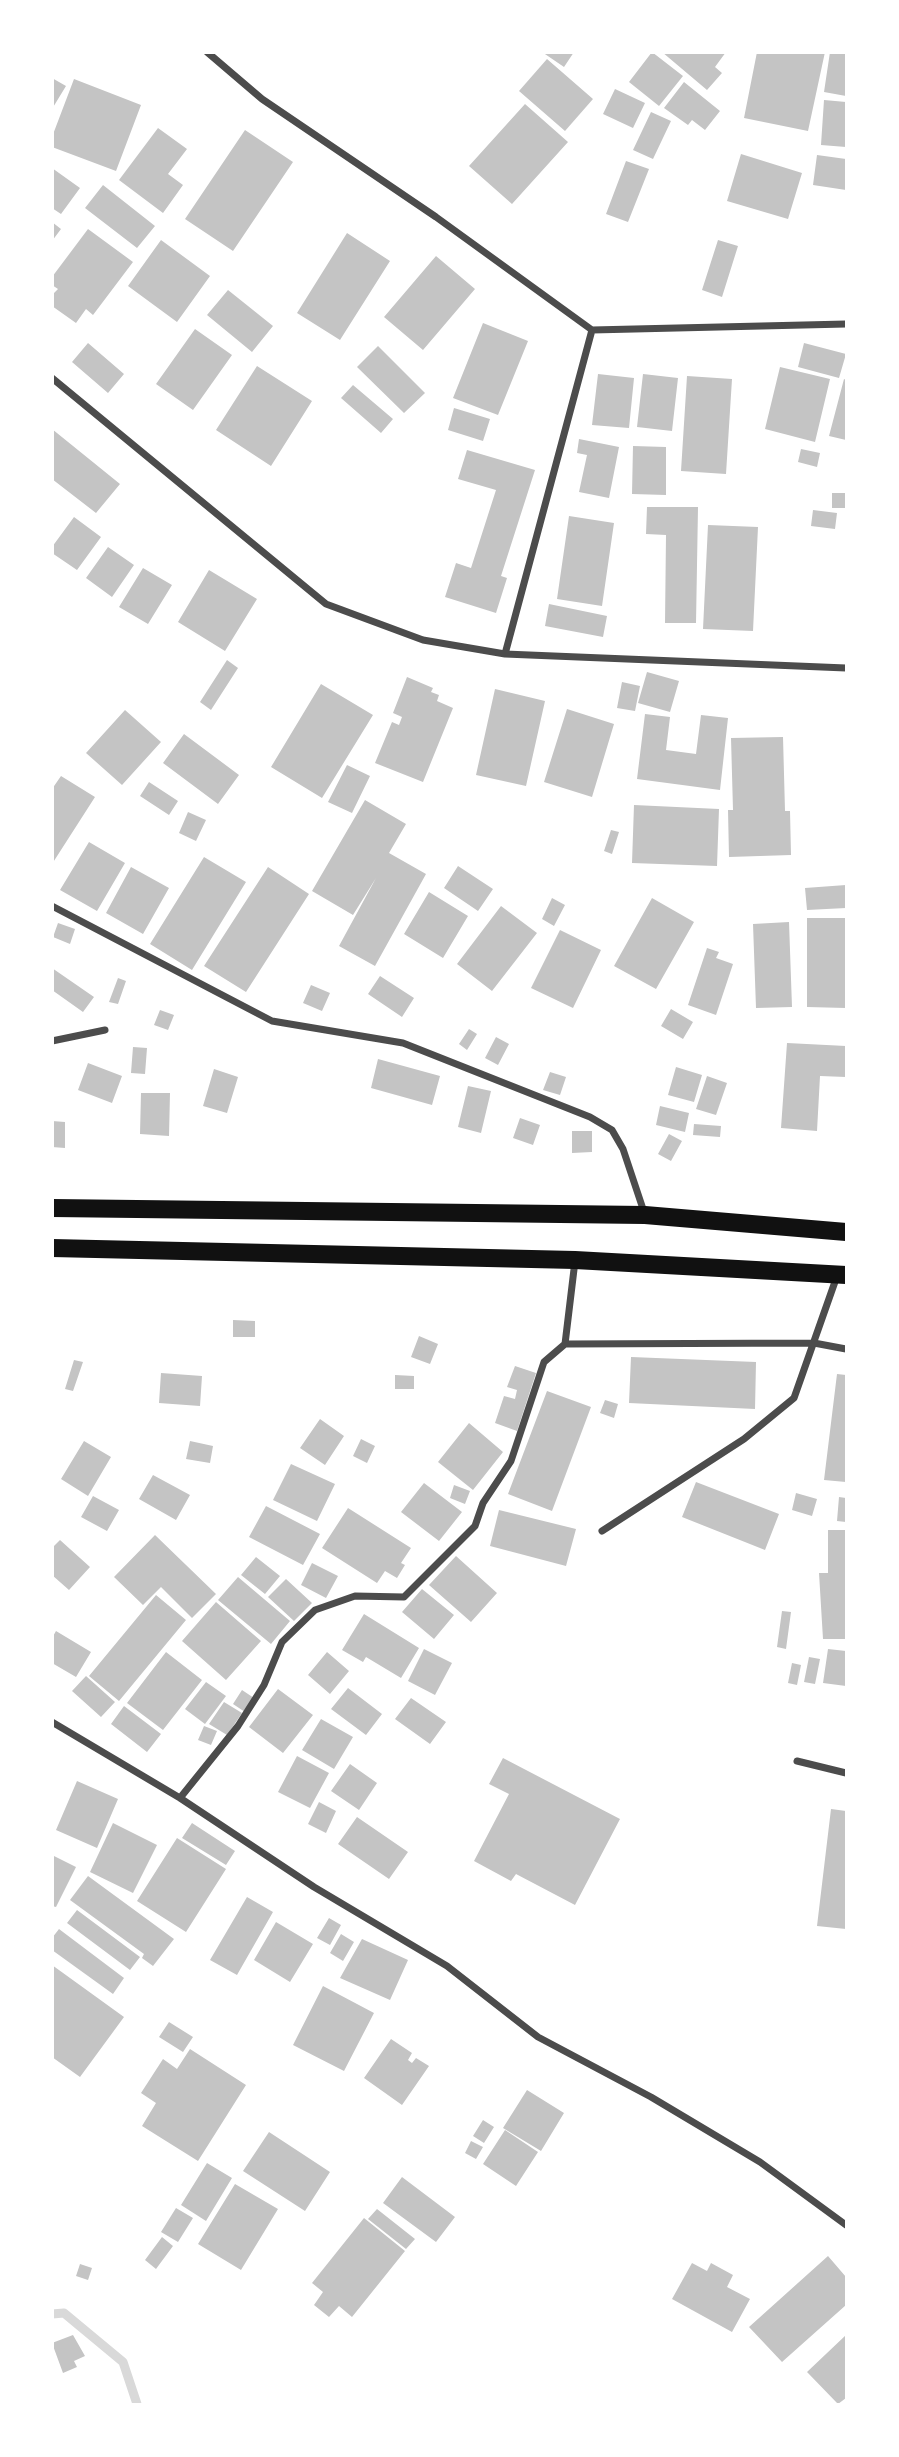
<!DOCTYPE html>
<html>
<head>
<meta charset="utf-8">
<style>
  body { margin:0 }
  #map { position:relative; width:899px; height:2457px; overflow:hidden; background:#fff; font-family:Lora,serif }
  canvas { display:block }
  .frame { position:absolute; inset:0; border:54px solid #fff; pointer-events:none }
</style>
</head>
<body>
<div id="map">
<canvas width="899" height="2457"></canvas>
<div class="frame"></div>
</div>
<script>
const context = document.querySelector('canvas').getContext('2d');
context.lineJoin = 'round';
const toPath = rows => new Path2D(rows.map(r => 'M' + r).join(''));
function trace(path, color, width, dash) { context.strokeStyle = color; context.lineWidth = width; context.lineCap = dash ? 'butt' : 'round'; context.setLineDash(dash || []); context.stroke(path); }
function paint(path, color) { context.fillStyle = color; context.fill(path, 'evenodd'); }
trace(toPath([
  [52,2314,64,2313,123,2362,137,2404]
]), '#d9d9d9', 9);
paint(toPath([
  [542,52,574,52,564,67],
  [652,52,683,76,659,106,629,82],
  [662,52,726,52,715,67,722,73,707,90],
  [757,52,825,52,808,131,744,118],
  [830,52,846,52,846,96,824,92],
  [547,59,593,99,565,131,519,91],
  [52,78,66,86,52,109],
  [74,79,141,105,116,171,52,147,52,137],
  [684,82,720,111,705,130,692,120,688,125,664,108],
  [615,89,645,103,633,128,603,114],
  [824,100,846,102,846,147,821,145],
  [525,104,568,142,512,204,469,166],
  [651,112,671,121,653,159,633,150],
  [158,128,187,149,168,174,183,185,163,213,119,180],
  [245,130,293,162,233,251,185,219],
  [741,154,802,173,788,219,727,201],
  [817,155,846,159,846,190,813,185],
  [626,161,649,169,628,222,606,214],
  [52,168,80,188,61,214,52,208],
  [103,185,155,226,137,248,85,208],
  [52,222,61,229,52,241],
  [88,229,133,262,93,315,86,309,76,323,52,306,52,295,58,289,52,285,52,277],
  [347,233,390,261,340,340,297,313],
  [161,240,210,276,177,322,128,286],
  [718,240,738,246,722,297,702,290],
  [436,256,475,289,423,350,384,317],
  [228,290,273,326,252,352,207,315],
  [483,323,528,341,498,415,453,398],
  [195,329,232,355,193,410,156,384],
  [88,343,124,374,108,393,72,362],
  [804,343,846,354,839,378,798,367],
  [378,346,425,393,404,413,357,367],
  [257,366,312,401,271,466,216,430],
  [780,367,830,379,815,442,765,429],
  [598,374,634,378,629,428,592,425],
  [643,374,678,378,672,431,637,427],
  [687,376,732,379,726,474,681,471],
  [844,379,846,380,846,440,829,436],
  [353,385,393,419,381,433,341,398],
  [454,408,490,419,483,441,448,430],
  [52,429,120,484,96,513,52,479],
  [579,439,619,447,609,498,579,492,587,455,577,453],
  [633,446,666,447,666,495,632,494],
  [801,449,820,453,817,467,798,462],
  [467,450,535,470,501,576,507,578,496,613,445,597,456,563,471,568,496,490,458,479],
  [832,493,846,493,846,508,832,508],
  [647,507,698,507,696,623,665,623,666,535,646,534],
  [813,510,837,513,835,529,811,526],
  [569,516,614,523,602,606,557,599],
  [74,517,101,537,77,570,52,553,52,547],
  [708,525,758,527,753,631,703,629],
  [108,547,134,565,112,597,86,578],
  [143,568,172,585,148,624,119,607],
  [209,570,257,599,225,651,178,622],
  [549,604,607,616,603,637,545,626],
  [227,660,238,668,211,710,200,702],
  [647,672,679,681,670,712,638,703],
  [407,677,433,688,431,692,439,695,437,701,453,708,423,782,375,763,392,722,399,725,402,717,393,713],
  [622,682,640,686,635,711,617,708],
  [321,684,373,715,322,798,271,767],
  [495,689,545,701,526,786,476,775],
  [567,709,614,724,592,797,544,782],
  [125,710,161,742,122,785,86,753],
  [645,714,670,717,666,750,696,754,701,715,728,718,720,790,637,779],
  [184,734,239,775,218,804,163,763],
  [783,737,785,811,790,811,791,855,729,857,728,810,733,810,731,738],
  [347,765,370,776,352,813,328,802],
  [61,776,95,797,52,864,52,789],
  [149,782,178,801,169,815,140,796],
  [365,800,406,824,389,853,426,874,375,966,339,946,376,878,353,915,312,891],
  [634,805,719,809,717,866,632,863],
  [188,812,206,820,196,841,179,833],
  [611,830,619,832,612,854,604,851],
  [89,842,125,863,97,911,60,890],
  [204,857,246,882,192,970,150,944],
  [458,866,493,889,478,911,444,888],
  [131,867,169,888,143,934,106,913],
  [268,867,309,894,246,992,204,966],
  [846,885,846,908,807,910,805,888],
  [429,892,468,916,443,958,404,934],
  [552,898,565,905,554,926,542,919],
  [652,898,694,922,656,989,614,966],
  [501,906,537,933,492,991,457,964],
  [807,918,846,918,846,1008,807,1007],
  [789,922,792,1007,756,1008,753,924],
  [58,923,75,929,70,944,53,937],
  [560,930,601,950,573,1008,531,988],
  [707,948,719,952,716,958,733,964,716,1015,688,1005],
  [52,968,94,997,83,1012,52,990],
  [380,976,414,998,402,1017,368,994],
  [118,978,126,981,118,1004,109,1002],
  [311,985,330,993,322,1011,303,1003],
  [671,1009,693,1022,683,1039,661,1026],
  [160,1010,174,1015,168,1030,154,1025],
  [469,1029,477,1034,467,1050,459,1044],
  [496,1037,509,1044,498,1065,485,1058],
  [787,1043,846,1046,846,1077,820,1076,817,1131,781,1128],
  [133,1047,147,1048,145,1074,131,1073],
  [378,1059,440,1076,432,1105,371,1088],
  [88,1063,122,1076,112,1103,78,1090],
  [676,1067,702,1075,694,1102,668,1095],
  [214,1069,238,1077,227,1113,203,1106],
  [550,1072,566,1077,560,1095,543,1090],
  [707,1076,727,1083,716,1115,696,1109],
  [468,1086,491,1091,481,1133,458,1127],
  [141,1093,170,1093,169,1136,140,1134],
  [660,1106,689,1113,685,1132,656,1125],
  [520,1118,540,1125,533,1145,513,1138],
  [52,1121,65,1122,65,1148,52,1147],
  [694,1124,721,1126,720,1137,693,1135],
  [572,1131,592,1131,592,1152,572,1153],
  [669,1134,682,1141,671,1161,658,1154],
  [233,1320,255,1321,255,1337,233,1337],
  [419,1336,438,1344,430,1364,411,1357],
  [631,1357,756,1362,755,1409,629,1403],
  [74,1360,83,1362,73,1391,65,1389],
  [515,1366,536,1373,517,1431,495,1423,504,1396,515,1399,517,1390,507,1387],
  [161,1373,202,1376,200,1406,159,1403],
  [837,1374,846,1375,846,1482,824,1480],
  [395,1375,414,1376,414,1389,395,1389],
  [547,1391,591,1407,552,1511,508,1494],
  [605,1400,618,1404,614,1418,600,1413],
  [320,1419,344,1436,325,1465,300,1448],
  [469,1423,503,1452,473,1490,438,1462],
  [361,1439,375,1446,367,1463,353,1456],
  [84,1441,111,1457,88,1496,61,1479],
  [190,1441,213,1446,210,1463,186,1459],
  [291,1464,335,1484,317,1521,273,1500],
  [153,1475,190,1495,176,1520,139,1499],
  [696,1482,779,1514,765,1550,682,1517],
  [424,1483,462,1512,439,1541,401,1512],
  [454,1485,470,1491,465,1504,450,1498],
  [796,1493,817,1499,812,1516,792,1510],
  [93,1496,119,1510,107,1531,81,1517],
  [839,1497,846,1498,846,1522,837,1521],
  [266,1506,320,1534,303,1565,249,1537],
  [348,1508,411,1548,401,1563,405,1565,397,1578,385,1571,377,1583,322,1548],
  [499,1510,576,1529,566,1566,490,1546],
  [828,1530,846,1530,846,1639,823,1639,819,1573,828,1573],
  [155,1535,216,1594,192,1618,161,1587,143,1605,114,1577],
  [60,1540,90,1567,69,1590,52,1575,52,1548],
  [456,1556,497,1593,471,1622,429,1585],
  [256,1557,280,1576,265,1594,241,1575],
  [312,1563,338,1576,326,1598,301,1585],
  [238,1577,290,1621,271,1644,218,1600],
  [286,1579,312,1603,294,1621,268,1597],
  [422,1589,454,1615,434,1639,402,1612],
  [156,1595,186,1620,119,1701,89,1676],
  [216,1602,261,1641,226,1680,182,1641],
  [782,1611,791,1612,786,1649,777,1647],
  [364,1614,419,1648,401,1678,366,1657,363,1662,342,1650],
  [56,1631,91,1652,76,1677,52,1663,52,1638],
  [424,1649,452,1663,435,1695,408,1681],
  [828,1649,846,1651,846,1686,823,1683],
  [166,1652,202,1680,163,1730,127,1703],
  [327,1652,349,1671,330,1694,308,1675],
  [809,1657,820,1659,815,1684,804,1682],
  [792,1663,801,1665,797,1685,788,1683],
  [86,1676,115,1702,101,1717,72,1691],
  [206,1682,226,1696,205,1724,185,1709],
  [348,1688,382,1714,366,1735,331,1709],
  [278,1689,313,1715,283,1753,249,1727],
  [242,1690,254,1698,245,1712,233,1704],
  [411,1698,446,1722,430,1744,395,1719],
  [224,1702,242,1713,227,1735,209,1724],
  [124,1706,161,1734,147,1752,111,1724],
  [321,1719,353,1737,334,1769,302,1750],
  [204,1726,217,1731,211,1745,198,1740],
  [297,1756,329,1773,310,1808,278,1792],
  [503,1758,620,1819,575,1905,516,1874,511,1881,474,1861,509,1794,489,1784],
  [350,1764,377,1783,359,1810,331,1791],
  [77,1781,118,1799,97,1848,56,1830],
  [319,1802,336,1811,326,1833,308,1824],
  [831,1809,846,1811,846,1929,817,1926],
  [357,1817,408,1852,389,1879,338,1844],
  [113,1823,157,1845,133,1893,90,1872],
  [192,1823,235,1851,226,1865,182,1838],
  [177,1838,226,1869,186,1932,137,1901],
  [52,1855,76,1867,56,1907,52,1906],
  [88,1876,174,1939,153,1966,142,1958,144,1954,70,1900],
  [247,1897,273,1912,237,1975,210,1960],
  [77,1910,140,1957,130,1970,67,1923],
  [329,1918,341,1925,330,1945,317,1938],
  [276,1922,313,1944,290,1982,254,1960],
  [59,1929,124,1978,113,1994,52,1950,52,1938],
  [341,1934,354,1942,343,1961,330,1953],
  [362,1939,408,1960,390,2000,340,1978],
  [52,1965,124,2017,80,2077,52,2057],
  [323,1986,374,2013,344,2071,293,2045],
  [169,2022,193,2037,183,2052,159,2037],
  [391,2039,412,2053,408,2060,412,2063,416,2058,429,2066,402,2105,364,2078],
  [190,2049,246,2085,198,2161,142,2126,156,2103,141,2093,163,2059,177,2069],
  [527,2090,564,2113,541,2151,503,2128],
  [483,2120,494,2127,484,2143,473,2136],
  [505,2130,538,2152,516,2186,483,2164],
  [269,2132,330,2172,305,2211,243,2171],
  [471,2141,483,2147,476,2159,465,2153],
  [207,2163,232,2178,206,2221,181,2205],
  [402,2177,455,2217,436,2242,383,2203],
  [235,2184,278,2209,241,2270,198,2244],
  [176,2208,193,2218,178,2242,161,2232],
  [377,2209,415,2239,406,2249,368,2219],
  [364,2218,405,2251,352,2317,339,2306,329,2317,314,2305,323,2292,312,2283],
  [162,2237,173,2246,156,2269,145,2260],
  [828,2256,846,2277,846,2305,782,2362,749,2327],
  [692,2263,707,2271,711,2263,733,2275,727,2287,750,2299,732,2332,672,2299],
  [80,2264,92,2268,88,2280,76,2276],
  [73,2335,85,2356,74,2361,77,2367,63,2373,52,2343],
  [846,2335,846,2398,838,2404,807,2372]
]), '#c4c4c4');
trace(toPath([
  [207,52,262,99,436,217,592,330,846,324],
  [52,378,326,604,423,640,505,654,846,668],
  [505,654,592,330],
  [52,906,272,1021,403,1043,590,1117,612,1130,623,1149,645,1215],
  [52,1041,105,1030],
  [565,1344,575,1261],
  [602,1531,744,1439,794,1398,837,1276],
  [52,1722,180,1798,314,1887,447,1966,538,2037,651,2097,760,2162,846,2225],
  [797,1761,846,1773],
  [180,1798,238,1726,264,1685,282,1642,315,1610,355,1596,404,1597,475,1526,483,1503,511,1461,544,1362,565,1344,814,1343,846,1349]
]), '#4c4c4c', 7);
trace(toPath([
  [52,1208,645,1215,846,1232],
  [52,1248,575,1260,846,1275]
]), '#111', 18);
</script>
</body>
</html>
